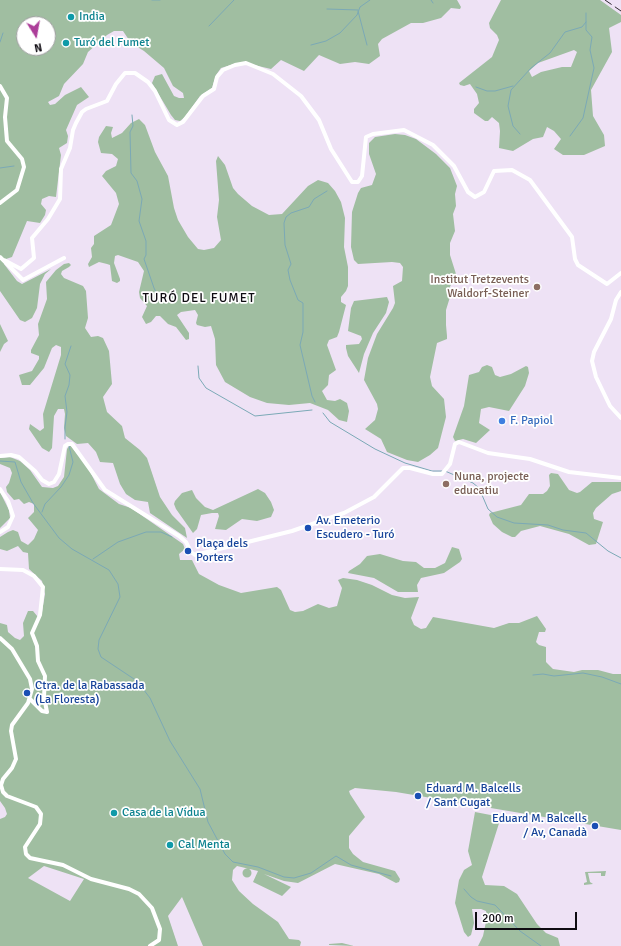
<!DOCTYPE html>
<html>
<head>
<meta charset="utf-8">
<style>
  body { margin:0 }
  #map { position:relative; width:621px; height:946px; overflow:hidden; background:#eee2f5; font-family:Signika,sans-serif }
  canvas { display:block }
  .north { position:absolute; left:16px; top:16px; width:40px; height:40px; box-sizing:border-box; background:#fff; border:1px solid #9f9ea0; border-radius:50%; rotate:169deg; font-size:11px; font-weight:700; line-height:16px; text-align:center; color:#0f0c12 }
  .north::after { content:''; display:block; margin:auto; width:14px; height:18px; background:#ac3d99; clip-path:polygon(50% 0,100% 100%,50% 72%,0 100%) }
  .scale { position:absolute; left:475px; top:912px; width:102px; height:18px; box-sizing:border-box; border:2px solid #0f0c12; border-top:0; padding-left:5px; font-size:12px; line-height:14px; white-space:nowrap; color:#0f0c12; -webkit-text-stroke:3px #fff; paint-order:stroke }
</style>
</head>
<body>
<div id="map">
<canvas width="621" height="946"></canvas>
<div class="north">N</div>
<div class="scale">200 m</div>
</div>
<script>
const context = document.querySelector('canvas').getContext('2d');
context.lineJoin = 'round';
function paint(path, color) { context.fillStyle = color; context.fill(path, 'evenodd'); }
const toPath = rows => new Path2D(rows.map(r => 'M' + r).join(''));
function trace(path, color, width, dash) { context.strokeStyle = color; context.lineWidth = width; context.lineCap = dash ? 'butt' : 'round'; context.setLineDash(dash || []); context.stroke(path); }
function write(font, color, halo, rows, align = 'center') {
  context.font = font + ' Signika,sans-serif'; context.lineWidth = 3.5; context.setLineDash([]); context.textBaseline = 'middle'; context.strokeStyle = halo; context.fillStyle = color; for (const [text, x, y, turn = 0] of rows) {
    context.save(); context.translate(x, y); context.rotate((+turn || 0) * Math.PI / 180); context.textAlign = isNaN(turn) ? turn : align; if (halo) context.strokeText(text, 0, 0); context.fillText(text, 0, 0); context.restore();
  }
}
paint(toPath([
  [0,0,457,0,461,7,460,9,451,8,441,18,423,23,411,23,382,39,378,44,380,56,369,64,355,62,340,64,319,55,304,71,281,60,271,69,254,65,234,64,221,68,216,75,212,88,200,96,185,117,180,121,175,120,171,115,152,83,155,76,162,74,174,96,179,98,184,98,183,93,173,86,164,68,144,51,131,43,123,31,114,31,107,35,88,52,83,64,64,84,59,96,48,102,50,105,55,104,65,95,81,87,89,97,77,105,66,130,68,136,67,143,59,148,61,155,56,197,49,196,42,199,41,204,46,210,45,215,40,223,27,221,12,257,6,259,4,264,17,281,22,284,51,269,45,274,40,284,37,308,32,318,25,322,20,320,0,291],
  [24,24,48,24,48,48,24,48],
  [501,0,600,0,621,15,621,22,609,28,612,52,591,90,593,116,604,135,605,146,584,155,563,155,554,149,561,139,554,131,547,127,543,137,533,139,513,151,499,148,500,131,499,123,492,117,488,121,485,121,474,113,474,109,479,103,477,94,470,84,464,86,460,85,459,83,492,57,499,40,497,35,490,28,489,23],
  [574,50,577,52,571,67,562,67,541,72,532,77,529,71,538,63],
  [139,119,145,125,155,152,168,176,174,208,178,220,188,237,198,249,204,250,214,248,221,240,217,217,219,200,216,161,218,156,225,165,233,188,238,194,252,206,269,215,282,214,308,186,318,180,328,183,335,191,341,202,345,218,344,247,348,267,348,286,346,291,341,297,341,302,346,305,339,332,337,337,329,340,327,345,336,370,329,375,328,385,322,391,327,400,335,401,340,399,347,403,349,411,347,422,339,420,328,410,310,403,289,405,267,403,250,397,225,382,216,365,215,339,211,326,205,327,197,325,196,323,198,315,195,310,181,312,177,315,189,333,189,339,186,340,176,327,168,324,160,316,156,316,151,322,146,324,142,317,147,306,140,298,139,292,144,271,138,262,118,255,115,256,114,263,120,279,120,281,117,283,112,281,110,265,107,264,99,262,89,267,88,264,92,257,91,248,94,244,94,236,111,225,119,204,116,193,102,176,106,171,116,166,118,159,112,154,101,153,98,142,99,137,106,126,113,127,111,133,112,138,122,133,131,123],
  [395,134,405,135,416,139,436,154,450,168,457,186,455,194,456,206,453,214,455,231,450,243,450,255,456,274,449,289,450,297,446,310,446,325,447,336,447,339,437,343,430,377,432,386,444,399,446,417,438,448,430,455,418,462,407,460,387,452,381,439,365,429,375,420,378,409,377,404,364,380,368,358,377,334,393,308,395,303,393,286,402,281,403,267,400,263,392,262,358,264,354,260,351,247,352,212,358,193,361,188,372,185,376,174,369,154,369,143,375,137],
  [69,263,71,265,69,267,62,271,61,274,64,278,83,286,86,291,88,318,85,328,91,337,98,336,103,338,109,351,112,384,103,397,107,412,122,426,125,438,140,450,147,458,160,497,172,515,185,528,187,538,150,513,148,502,135,500,126,494,120,484,113,463,100,462,96,452,88,443,77,444,66,436,64,428,65,414,64,409,58,409,54,416,52,448,49,452,42,448,29,429,30,424,40,431,44,428,43,414,61,355,61,347,56,345,52,348,44,368,30,385,22,385,19,375,32,371,39,359,39,356,31,353,31,350,39,335,38,324,47,299,46,282,56,270,64,264],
  [387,297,389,302,386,313,373,333,364,354,359,373,348,356,346,348,346,345,359,344,362,339,361,336,348,331,351,308,354,301],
  [0,324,8,341,4,344,0,352],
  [487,365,492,367,495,375,500,377,511,374,526,366,528,367,529,373,525,386,509,411,489,407,481,409,479,423,490,430,476,443,463,439,455,441,453,437,464,406,469,375,479,372,482,367],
  [70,445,87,466,99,489,119,504,131,508,183,544,185,549,179,554,180,560,192,560,199,574,219,585,241,593,277,587,281,590,290,610,295,612,303,611,318,604,329,608,337,606,342,588,338,580,343,578,357,580,372,585,392,595,405,598,419,597,411,618,414,625,421,629,426,628,433,617,494,628,509,623,519,623,537,616,546,629,545,632,539,632,536,642,539,645,546,647,546,662,553,669,574,672,582,670,598,670,613,674,621,674,621,830,396,792,355,788,349,791,350,794,365,817,349,836,349,848,353,854,363,862,395,871,400,879,399,882,396,883,379,874,335,864,298,883,284,881,264,874,291,887,282,896,253,882,258,871,237,866,233,870,232,880,239,891,253,904,278,922,289,939,299,940,301,942,300,946,203,946,182,897,168,916,178,946,0,946,0,819,5,817,7,814,5,808,0,801,0,623,7,625,8,632,15,638,20,640,24,636,23,623,28,611,33,611,38,617,42,612,45,594,42,581,29,569,28,553,23,552,18,546,7,551,0,549,0,537,8,532,13,530,18,532,21,541,28,545,34,539,38,530,28,518,34,512,34,504,29,502,24,504,19,499,14,500,7,492,6,487,9,483,12,473,10,468,0,464,0,458,10,457,20,461,30,470,42,487,53,488,58,486,64,477,67,449],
  [44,866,84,879,70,901,28,878],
  [551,473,558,474,569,490,577,493,580,492,592,482,621,482,621,491,612,494,596,508,593,513,594,519,603,522,596,544,589,545,569,534,540,526,521,531,515,537,512,537,502,532,493,524,489,515,490,513,521,505,529,494,543,494,547,491,550,486,549,475],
  [258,489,265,493,271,502,274,510,271,517,257,521,242,519,226,530,215,529,219,516,218,513,212,513,201,515,197,529,193,533,176,509,174,504,175,501,182,493,192,490,196,498,205,507,213,510],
  [0,492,9,510,10,518,0,528],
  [452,547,459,549,462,559,460,562,444,573,421,578,417,585,418,592,398,592,374,578,348,573,349,571,360,564,367,556,380,554,403,561,416,562,424,568,435,568,445,563],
  [475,812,501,817,482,877,485,885,504,886,517,894,537,924,546,933,558,938,560,946,478,946,483,936,487,917,486,911,481,909,472,909,474,923,471,935,468,937,464,932,455,903,459,880,464,870,472,865,468,851],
  '242.5 873a4.5 4.5 0 1 1 9 0a4.5 4.5 0 1 1-9 0Z',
  [606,871,605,876,601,876,601,873,588,873,590,882,593,884,584,885,584,883,587,882,585,872],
  [342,943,354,946,329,945,329,944]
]), '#a0bea1');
trace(toPath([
  [152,0,160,0],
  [431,0,433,3],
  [327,9,358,10],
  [358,11,367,45],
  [209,26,234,0],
  [0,42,3,33],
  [311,45,326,41,340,33,357,15,360,7,370,0],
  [476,87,487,91,495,91,513,86],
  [132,115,133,126,130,132,131,173,137,181,142,199,139,221,146,241,146,255,144,259,154,288,161,302],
  [520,134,513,126,508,106,511,90,531,68,550,53,565,32,582,27,586,22],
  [570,136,583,118,594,68,590,50,592,37,586,30,586,13],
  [0,168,14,166],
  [198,366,199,378,206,388,255,416,312,410],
  [315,402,312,396,300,345,303,332,303,303,298,300,290,280,288,270,291,264,285,245,284,223,286,217,291,213,309,207,314,199,327,191],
  [323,413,330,422,375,449,405,463,432,471,442,471],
  [65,439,65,427,67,412,65,396,69,385,70,375,65,364,71,346],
  [0,461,15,462,21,482,33,503,59,538,72,549,109,570,118,584,120,597,99,640,98,649,101,657,137,681,150,698,170,741,200,789,208,822,225,854,233,862,258,867,284,877,294,878,311,873,336,856,351,865,391,876],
  [445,471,473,483,479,488,488,509,497,517,514,523,548,525,563,530,586,533,608,551,621,558],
  [42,512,45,504,61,487,69,475,73,462,69,446],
  [93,559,118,542,146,532,161,532,172,537],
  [533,675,543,674,554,676,583,673,602,677,621,684],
  [464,889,471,897,477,901,495,905,520,931,541,946]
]), '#7ba9b6', 1);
trace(toPath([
  [0,86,7,98,5,117,7,141,22,159,24,167,17,190,0,203],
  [0,257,23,280,64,258],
  [4,260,21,269,34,258,32,238,48,219,60,199,61,169,70,148,73,130,76,123,82,112,86,109,107,101,116,84,125,73,135,73,148,82,155,91,169,120,177,125,183,122,203,96,214,89,217,77,223,70,235,65,246,63,273,74,301,96,319,120,331,149,352,182,358,182,362,176,366,137,373,134,404,130,433,145,454,166,468,192,475,197,484,192,494,171,512,170,530,180,572,237,575,259,578,265,607,284,621,273],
  [621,292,616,300,611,319,594,352,592,361,596,377,610,406,621,418],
  [0,456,11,455,19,457,35,471,42,480,49,484,54,482,59,474,65,446,68,444,72,444,105,490,179,536,186,542,191,552,195,555,292,531,344,513,374,497,403,468,410,468,433,474,442,474,450,464,455,444,459,442,488,453,530,459,569,472,621,478],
  [0,489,8,501,13,516,8,527,0,532],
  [0,569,23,570,34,576,43,587,40,615,32,633,37,646,38,661,45,676,44,697,47,712,42,711,30,699],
  [0,638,12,649,30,679,32,689,28,703,12,725,11,731,16,759,12,768,3,779,1,785,3,792,7,796,36,807,41,814,40,824,25,847,26,854,30,858,63,865,91,879,129,889,139,894,152,908,160,929,159,940,150,946]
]), '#fff', 4);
trace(toPath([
  [605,0,621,11]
]), '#2e2931', 1, [8, 4]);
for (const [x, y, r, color] of [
  [71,17,4,"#0f9aa8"],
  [66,43,4,"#0f9aa8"],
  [537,287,4,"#8d6e63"],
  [502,421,4,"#3f7fe0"],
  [446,484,4,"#8d6e63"],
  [308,528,4,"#1a4fb4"],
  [188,551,4,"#1a4fb4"],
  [27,693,4,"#1a4fb4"],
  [418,796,4,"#1a4fb4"],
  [114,813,4,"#0f9aa8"],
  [595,826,4,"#1a4fb4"],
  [170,845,4,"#0f9aa8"]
]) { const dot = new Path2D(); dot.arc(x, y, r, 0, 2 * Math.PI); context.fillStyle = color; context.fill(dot); trace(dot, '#fff', 1.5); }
write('12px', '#0d838f', '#fff', [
  ["India",79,17],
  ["Turó del Fumet",74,43],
  ["Casa de la Vídua",122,813],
  ["Cal Menta",178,845]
], 'left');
write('12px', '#785e54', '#fff', [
  ["Institut Tretzevents",529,280],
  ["Waldorf-Steiner",529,294],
  ["Nuna, projecte",454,477,"left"],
  ["educatiu",454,491,"left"]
], 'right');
write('12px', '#366cbe', '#fff', [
  ["F. Papiol",510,421]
], 'left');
write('12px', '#164399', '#fff', [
  ["Av. Emeterio",316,521],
  ["Escudero - Turó",316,535],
  ["Plaça dels",196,544],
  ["Porters",196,558],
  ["Ctra. de la Rabassada",35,686],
  ["(La Floresta)",35,700],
  ["Eduard M. Balcells",426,789],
  ["/ Sant Cugat",426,803],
  ["Eduard M. Balcells",587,819,"right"],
  ["/ Av, Canadà",587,833,"right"]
], 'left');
context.letterSpacing = '1px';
write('13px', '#0f0c12', '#fff', [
  ["TURÓ DEL FUMET",199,299]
]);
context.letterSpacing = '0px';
</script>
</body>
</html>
